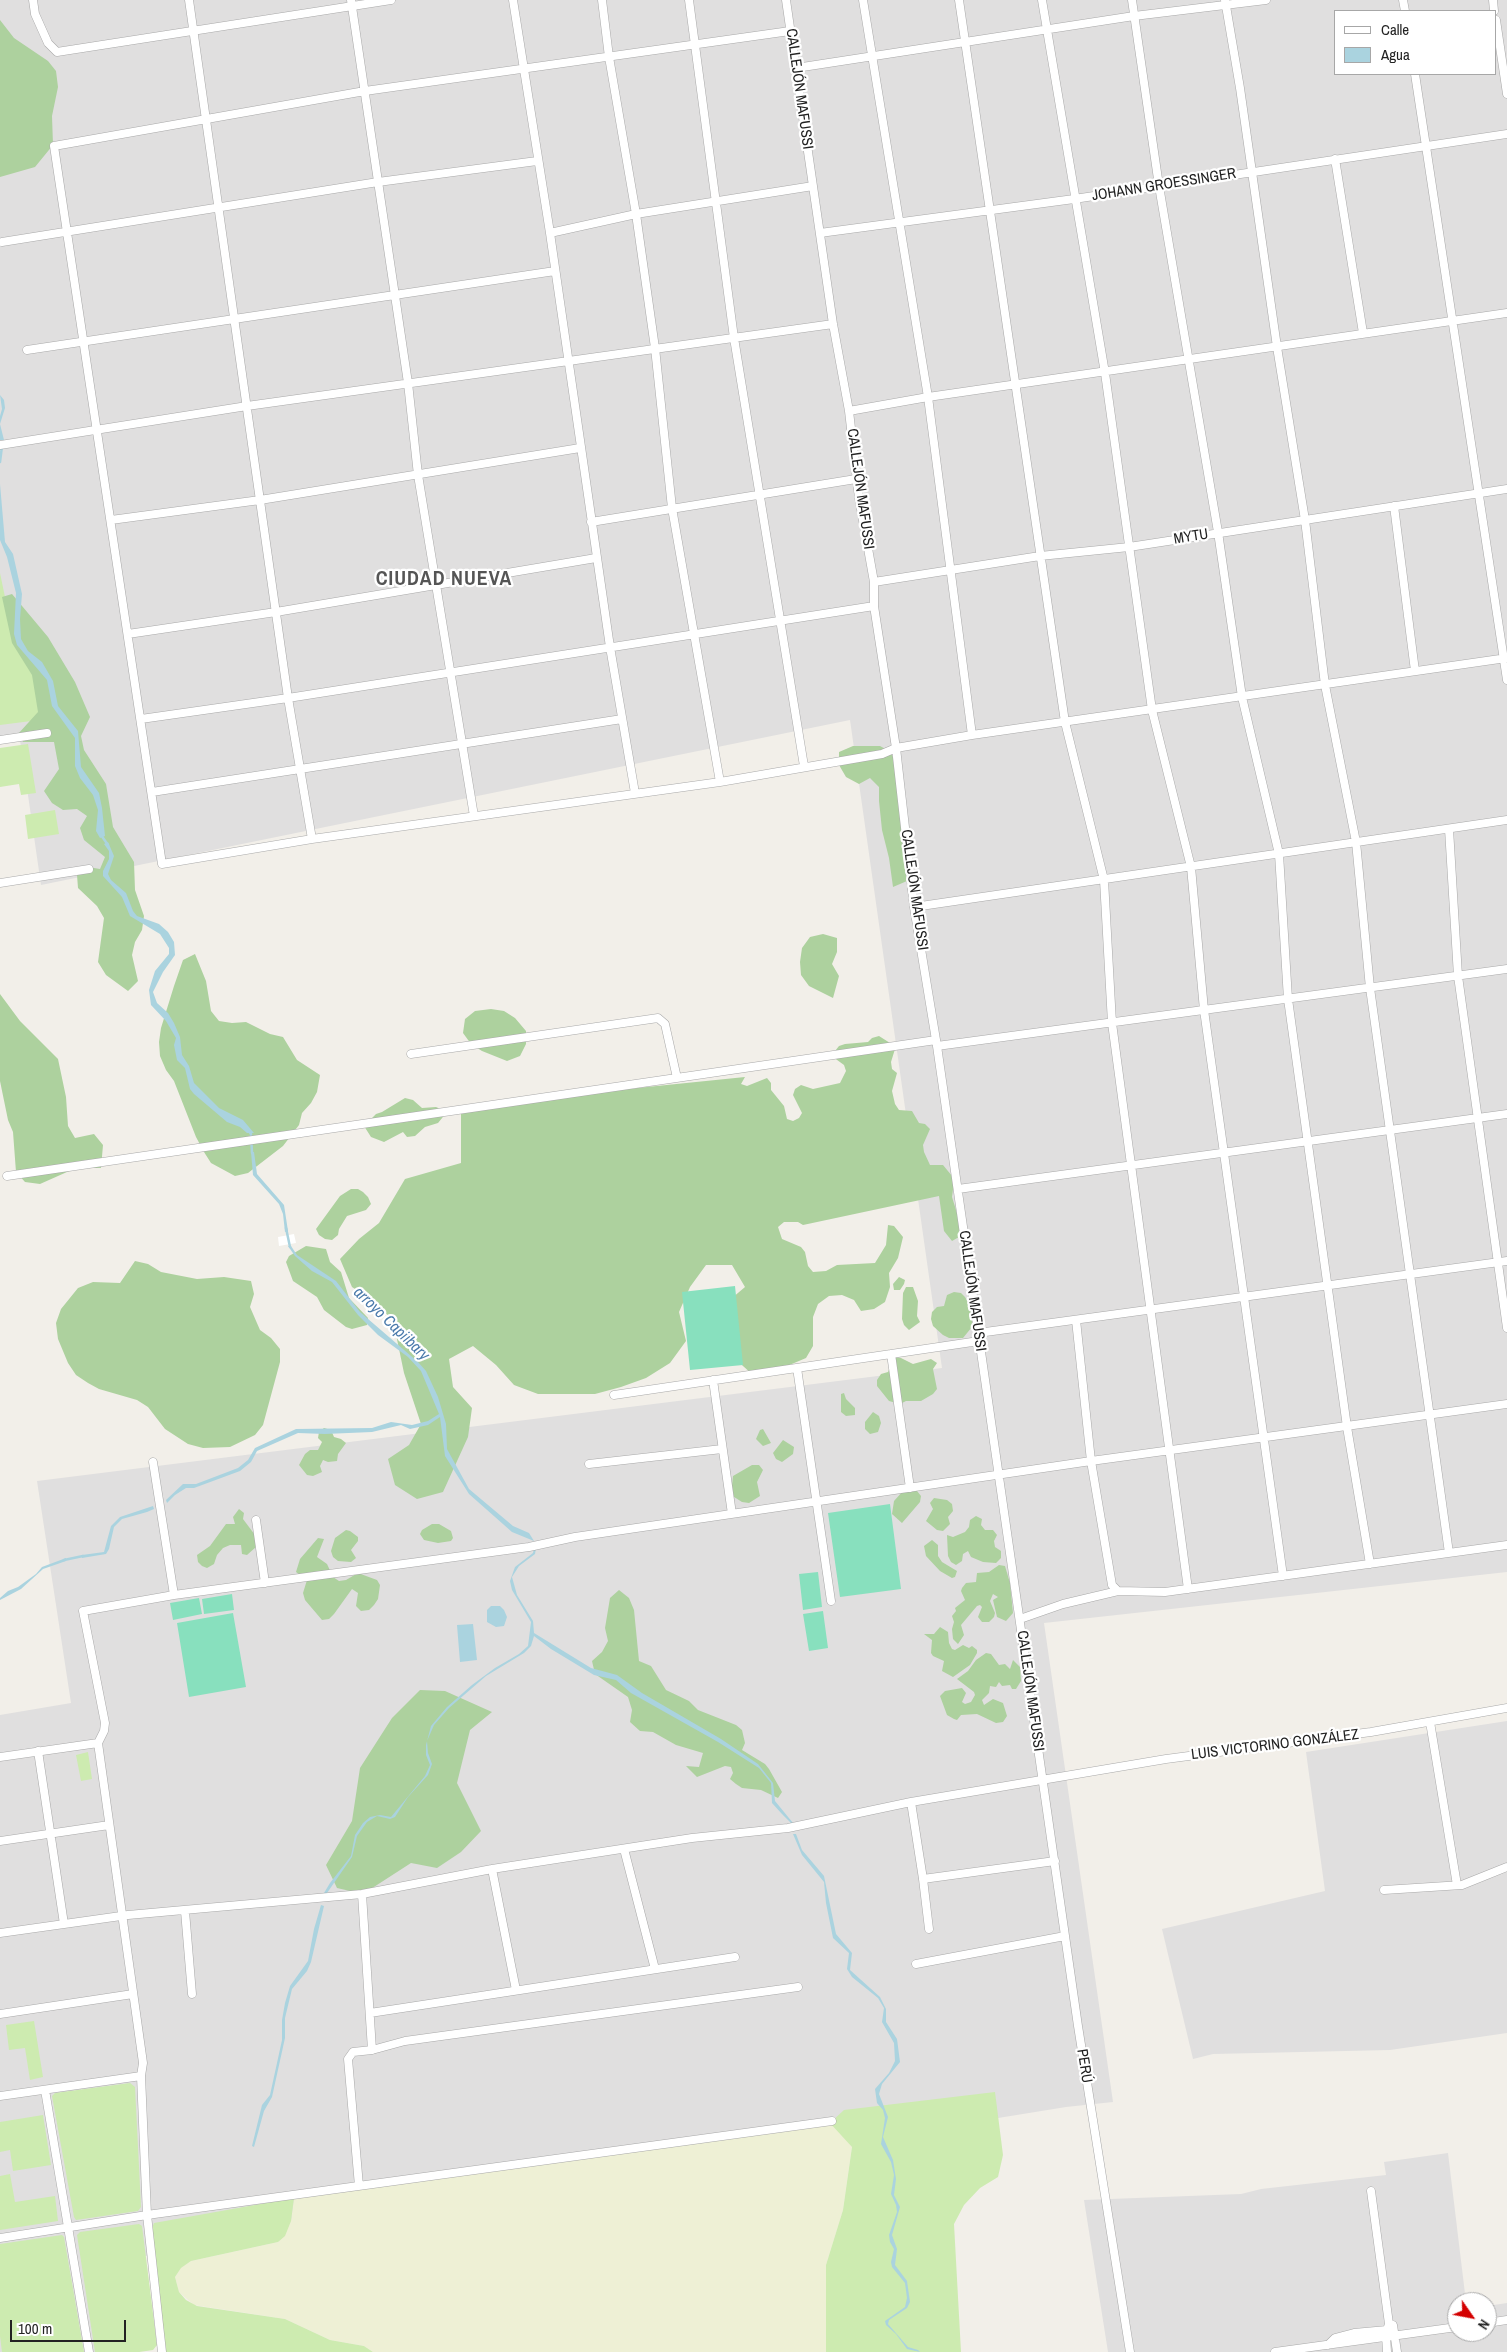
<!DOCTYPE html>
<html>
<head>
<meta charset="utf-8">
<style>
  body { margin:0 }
  #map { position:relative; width:1507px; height:2352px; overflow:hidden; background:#f2efe9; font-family:"Archivo Narrow",sans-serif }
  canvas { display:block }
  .legend { position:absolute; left:1334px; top:10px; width:162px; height:65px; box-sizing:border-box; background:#fff; border:1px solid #a7a7a7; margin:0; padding:6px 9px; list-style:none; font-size:15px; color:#222 }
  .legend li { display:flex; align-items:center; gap:10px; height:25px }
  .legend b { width:25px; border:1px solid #a7a7a7 }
  .north { position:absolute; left:1447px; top:2292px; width:50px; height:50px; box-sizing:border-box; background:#fff; border:1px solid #a7a7a7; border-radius:50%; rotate:123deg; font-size:14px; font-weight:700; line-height:20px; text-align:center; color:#222 }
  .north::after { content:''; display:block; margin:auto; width:18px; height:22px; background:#d40000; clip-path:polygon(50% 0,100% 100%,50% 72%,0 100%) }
  .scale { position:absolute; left:10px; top:2320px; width:116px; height:22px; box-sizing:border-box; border:2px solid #222; border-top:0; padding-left:6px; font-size:15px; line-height:18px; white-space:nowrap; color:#222; -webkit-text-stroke:4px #fff; paint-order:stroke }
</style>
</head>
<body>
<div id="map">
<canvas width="1507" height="2352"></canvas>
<ul class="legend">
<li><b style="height:6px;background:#fff"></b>Calle</li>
<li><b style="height:14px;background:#aad3df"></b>Agua</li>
</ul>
<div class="north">N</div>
<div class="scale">100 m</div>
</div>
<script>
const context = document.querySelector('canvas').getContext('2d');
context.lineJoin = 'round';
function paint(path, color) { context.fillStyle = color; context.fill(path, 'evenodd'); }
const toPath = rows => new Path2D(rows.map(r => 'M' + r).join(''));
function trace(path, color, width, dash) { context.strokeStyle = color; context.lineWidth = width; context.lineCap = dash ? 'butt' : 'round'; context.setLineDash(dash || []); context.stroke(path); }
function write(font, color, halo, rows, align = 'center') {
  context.font = font + ' "Archivo Narrow",sans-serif'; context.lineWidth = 4.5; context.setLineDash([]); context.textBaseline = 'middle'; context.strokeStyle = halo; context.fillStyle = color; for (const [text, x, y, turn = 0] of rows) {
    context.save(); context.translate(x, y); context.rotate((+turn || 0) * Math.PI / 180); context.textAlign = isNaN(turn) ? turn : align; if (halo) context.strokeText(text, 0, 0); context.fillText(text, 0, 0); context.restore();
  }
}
paint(toPath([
  [0,0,1507,0,1507,1572,1044,1623,1113,2102,1066,2107,141,2257,140,2352,0,2352,0,1715,71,1703,37,1481,942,1368,850,720,41,885,20,740,0,743],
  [1336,11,1496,11,1496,74,1336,74],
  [1507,1721,1507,2033,1390,2050,1213,2054,1193,2059,1162,1929,1325,1891,1306,1752],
  [1448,2153,1466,2302,1457,2302,1457,2332,1487,2332,1487,2306,1507,2303,1507,2352,1108,2352,1084,2200,1241,2194,1261,2189,1386,2175,1384,2162]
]), '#e0dfdf');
paint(toPath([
  [837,2124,852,2147,843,2210,826,2265,826,2352,373,2352,364,2346,330,2340,285,2319,194,2305,179,2292,175,2277,181,2268,191,2261,278,2242,291,2221,294,2198]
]), '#eef0d5');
paint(toPath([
  [0,573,15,645,33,668,55,718,0,725],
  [28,744,36,793,21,795,19,784,0,787,0,748],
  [55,810,59,834,28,839,25,815],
  [88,1752,92,1779,81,1781,76,1755],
  [34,2021,43,2077,30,2080,25,2048,9,2050,6,2025],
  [130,2083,135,2087,141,2207,138,2211,76,2220,74,2217,52,2096,55,2093],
  [995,2092,1003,2155,998,2177,980,2188,964,2205,954,2224,961,2352,826,2352,826,2265,843,2210,852,2147,830,2123,844,2110],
  [43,2115,51,2165,13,2171,10,2150,0,2152,0,2122],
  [10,2174,15,2202,55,2196,58,2221,0,2230,0,2176],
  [294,2198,291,2221,285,2236,278,2242,191,2261,181,2268,175,2277,179,2292,186,2300,197,2306,285,2319,330,2340,364,2346,373,2352,165,2352,152,2228,154,2223],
  [139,2224,142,2226,157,2345,153,2350,139,2352,95,2352,77,2235,80,2232],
  [62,2235,64,2237,84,2352,2,2352,0,2336,0,2244]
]), '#cdebb0');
paint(toPath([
  [0,20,14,38,48,61,56,71,58,87,52,116,53,145,35,167,0,177],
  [12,594,48,637,75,682,90,717,81,736,84,750,106,784,113,827,134,862,135,890,144,916,142,930,135,942,132,955,138,981,128,991,106,975,98,962,104,918,97,906,78,888,77,875,88,867,100,869,105,857,84,840,80,828,87,816,77,809,63,810,52,803,44,791,59,769,54,742,23,742,18,734,38,712,32,675,12,643,2,597],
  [853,746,880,746,891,752,901,778,913,869,907,881,893,887,889,858,882,830,879,801,879,787,870,778,859,784,846,777,839,765,839,752],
  [823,934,837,938,837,952,832,964,839,976,833,998,809,986,801,975,800,962,802,948,810,937],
  [195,954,206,981,211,1011,219,1021,232,1023,246,1022,270,1034,283,1037,297,1060,320,1075,317,1092,311,1103,302,1113,299,1125,283,1146,248,1173,235,1176,211,1163,204,1152,196,1137,174,1081,166,1070,160,1056,159,1042,161,1028,174,986,183,960],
  [0,994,20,1021,58,1059,66,1097,68,1126,75,1138,94,1134,103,1145,101,1168,76,1168,40,1184,25,1182,16,1172,13,1132,8,1120,0,1081],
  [491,1009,504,1011,515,1018,526,1031,526,1044,520,1056,507,1061,482,1051,471,1044,463,1033,465,1019,475,1011],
  [879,1036,890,1043,895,1049,891,1062,892,1069,897,1073,892,1091,895,1104,899,1110,912,1111,919,1123,925,1124,930,1129,923,1145,924,1152,930,1165,943,1165,952,1176,954,1182,952,1197,960,1223,959,1237,952,1241,944,1231,939,1196,803,1225,798,1222,784,1222,778,1227,782,1239,801,1247,805,1252,808,1266,813,1272,826,1271,837,1265,875,1263,886,1245,888,1225,894,1226,903,1237,898,1258,889,1273,890,1287,885,1302,874,1309,861,1311,854,1300,842,1295,829,1296,818,1304,813,1317,813,1346,806,1358,780,1369,753,1375,733,1357,725,1304,745,1287,732,1265,706,1265,690,1287,679,1312,686,1341,670,1363,646,1378,621,1387,595,1394,538,1394,514,1385,496,1365,473,1346,449,1359,453,1387,472,1408,468,1437,443,1492,417,1499,395,1485,388,1459,409,1445,421,1424,404,1373,393,1320,373,1301,352,1287,340,1259,359,1239,379,1223,405,1179,461,1163,461,1106,745,1077,741,1084,747,1086,767,1078,771,1083,771,1090,784,1106,787,1119,793,1121,799,1118,802,1113,793,1095,795,1089,801,1085,813,1089,840,1083,846,1071,844,1065,833,1057,835,1051,839,1046,845,1044,868,1042,872,1038],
  [405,1098,413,1100,422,1108,436,1107,447,1112,438,1123,425,1127,415,1136,407,1137,403,1132,384,1142,371,1137,364,1126,376,1114,382,1112],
  [351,1189,358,1189,363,1192,368,1197,371,1204,366,1210,347,1216,339,1229,338,1235,332,1240,325,1239,319,1235,316,1229,340,1196],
  [306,1246,326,1249,330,1262,341,1272,349,1298,368,1318,367,1325,352,1329,346,1327,324,1310,317,1297,293,1281,286,1262,289,1256],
  [135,1261,148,1264,161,1272,197,1279,224,1277,251,1281,254,1294,250,1307,260,1330,271,1338,280,1349,280,1362,263,1425,255,1435,230,1447,203,1448,188,1444,165,1429,148,1407,137,1400,99,1389,88,1383,76,1375,68,1363,58,1339,56,1323,61,1309,78,1288,93,1282,120,1283],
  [899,1277,905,1280,904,1284,900,1290,894,1290,893,1284],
  [906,1287,913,1287,918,1301,917,1316,920,1322,909,1330,904,1325,902,1319,903,1293],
  [954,1292,961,1293,965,1297,976,1315,976,1322,963,1338,949,1338,943,1335,933,1326,931,1319,932,1312,937,1307,944,1306,947,1295],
  [894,1357,901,1358,913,1364,931,1359,937,1363,933,1369,937,1389,933,1394,921,1401,906,1401,900,1404,889,1401,877,1386,877,1380,881,1374,888,1372],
  [844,1393,846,1399,855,1408,855,1415,846,1416,841,1412,841,1394],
  [873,1412,879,1416,881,1423,878,1432,870,1434,865,1429,865,1422],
  [324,1428,331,1430,334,1437,341,1439,346,1443,338,1454,337,1461,328,1462,323,1460,320,1466,322,1472,313,1476,307,1475,299,1465,305,1454,310,1450,318,1450,322,1442,318,1438,319,1432],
  [763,1429,771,1443,763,1446,756,1439,760,1430],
  [783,1440,794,1447,793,1454,782,1462,776,1459,773,1453],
  [752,1465,759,1465,763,1470,757,1482,760,1496,749,1503,742,1502,731,1495,733,1476],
  [910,1490,917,1491,921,1496,920,1502,902,1523,892,1514,894,1501,903,1491],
  [934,1498,947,1500,952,1504,953,1511,948,1517,950,1524,943,1531,937,1530,926,1521,933,1509,930,1503],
  [239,1509,244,1513,243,1519,255,1535,256,1547,247,1555,242,1554,241,1545,230,1545,223,1548,217,1555,214,1564,207,1568,202,1566,198,1562,197,1555,210,1546,226,1524,235,1524,233,1517],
  [976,1516,982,1519,981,1525,985,1530,993,1530,997,1535,994,1541,995,1547,1001,1551,1001,1558,996,1563,983,1562,971,1557,968,1551,963,1554,962,1561,956,1565,951,1562,948,1556,947,1535,953,1537,965,1532,969,1527,970,1520],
  [432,1524,439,1524,451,1531,453,1538,451,1541,438,1543,424,1540,420,1534,422,1530],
  [346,1530,350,1531,358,1537,358,1541,351,1550,356,1558,351,1562,338,1561,333,1557,331,1551,335,1538],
  [318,1538,324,1539,317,1557,327,1564,333,1577,339,1581,346,1580,358,1573,377,1580,380,1585,378,1599,374,1605,369,1610,361,1611,356,1606,358,1593,352,1589,334,1614,329,1619,322,1620,305,1600,303,1593,307,1580,296,1572,300,1559],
  [932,1540,938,1545,938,1556,942,1562,957,1571,955,1577,952,1578,940,1571,926,1556,924,1546],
  [999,1565,1005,1566,1010,1583,1013,1613,1006,1621,997,1617,993,1600,998,1597,993,1594,990,1601,995,1613,994,1617,989,1622,982,1622,978,1617,982,1607,980,1605,977,1606,961,1625,964,1635,958,1644,953,1639,952,1629,954,1622,952,1616,956,1611,955,1608,965,1600,961,1591,962,1588,966,1583,976,1582,977,1573,989,1572],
  [619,1590,629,1598,634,1610,639,1661,651,1666,666,1690,689,1701,698,1710,736,1725,742,1730,745,1743,742,1750,765,1764,769,1769,782,1792,778,1798,761,1790,742,1788,736,1784,730,1779,733,1773,731,1767,725,1766,697,1777,686,1766,699,1767,703,1753,676,1745,653,1732,640,1731,630,1722,632,1710,628,1697,595,1674,592,1661,602,1652,608,1641,605,1628,610,1598],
  [940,1627,948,1632,949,1643,952,1649,955,1650,963,1645,969,1648,972,1646,977,1650,977,1653,970,1665,953,1677,942,1671,944,1661,933,1656,931,1653,932,1640,924,1634,934,1634],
  [986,1653,991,1654,999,1665,1005,1664,1010,1669,1013,1660,1020,1667,1021,1681,1016,1689,1012,1689,1010,1685,1002,1686,999,1682,996,1687,990,1686,989,1693,982,1700,984,1705,993,1699,1003,1703,1007,1716,1003,1722,996,1723,977,1714,961,1715,957,1720,954,1719,947,1715,940,1696,945,1691,962,1688,966,1693,962,1702,965,1704,971,1702,975,1695,974,1692,957,1679,968,1671,976,1660],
  [420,1690,445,1691,492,1712,470,1730,457,1783,481,1831,461,1852,437,1868,411,1863,363,1894,337,1888,326,1865,352,1821,360,1768,392,1718]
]), '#add19e');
paint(toPath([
  [735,1286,743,1365,690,1370,682,1292],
  [890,1504,901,1589,840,1597,828,1513],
  [818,1572,822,1607,803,1610,799,1574],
  [232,1594,234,1610,204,1614,202,1599],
  [199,1598,202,1614,173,1620,170,1603],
  [823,1611,828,1648,809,1651,803,1614],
  [233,1613,246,1687,189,1697,177,1623]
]), '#88e0be');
paint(toPath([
  [0,395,4,400,5,408,0,424,4,440,0,440,0,416,2,409],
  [0,484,5,542,13,554,22,594,20,619,21,639,28,651,42,662,53,681,58,706,78,731,81,767,99,793,102,808,105,836,100,838,96,831,98,810,93,795,80,778,75,766,75,738,52,706,47,680,17,645,14,634,16,593,7,557,0,540],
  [108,842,114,856,108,874,111,880,126,893,133,911,137,916,159,924,168,932,174,942,175,955,163,972,153,992,157,1003,168,1013,174,1023,180,1037,182,1055,189,1066,194,1083,219,1108,243,1120,254,1133,247,1133,240,1127,227,1122,194,1094,190,1089,185,1068,177,1060,174,1045,176,1038,166,1021,151,1005,149,990,155,971,169,954,169,948,160,934,130,916,122,897,103,876,103,871,109,859,109,851,104,844],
  [251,1152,254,1152,257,1174,284,1205,288,1231,285,1232,283,1214,279,1204,253,1175],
  [288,1246,291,1246,297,1255,336,1281,360,1312,418,1362,426,1371,438,1397,446,1424,447,1449,469,1489,513,1526,529,1533,534,1541,512,1532,469,1494,445,1456,440,1417,428,1425,410,1429,401,1425,372,1432,325,1434,298,1433,257,1451,251,1462,240,1471,194,1488,186,1488,175,1495,167,1503,166,1500,183,1484,196,1484,238,1468,248,1460,255,1448,296,1429,372,1428,391,1422,412,1425,428,1421,439,1414,421,1371,408,1357,378,1335,358,1315,332,1282,312,1271,295,1256],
  [153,1506,154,1509,147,1512,122,1519,114,1527,109,1549,106,1554,82,1558,82,1555,104,1552,111,1526,120,1517],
  [534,1548,536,1548,535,1554,519,1566,512,1577,517,1595,533,1621,534,1633,591,1668,617,1675,642,1693,721,1739,758,1764,773,1783,775,1801,793,1823,791,1823,782,1814,772,1803,771,1783,759,1768,718,1742,631,1693,616,1680,594,1675,551,1649,534,1636,531,1646,524,1653,486,1676,449,1708,434,1725,427,1741,428,1753,432,1764,428,1775,408,1797,395,1817,390,1819,377,1816,367,1822,357,1836,352,1857,327,1893,324,1893,330,1883,351,1856,355,1835,363,1823,370,1817,380,1815,391,1817,425,1776,430,1765,426,1755,426,1745,431,1726,447,1707,472,1685,495,1668,519,1654,528,1646,531,1622,512,1590,510,1581,515,1567,533,1553],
  [66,1558,66,1561,43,1569,21,1589,0,1600,0,1598,8,1591,18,1587,36,1574,42,1567],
  [491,1606,500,1606,504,1610,507,1617,504,1626,496,1627,487,1622,487,1610],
  [473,1624,477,1660,460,1662,457,1625],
  [793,1834,796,1834,802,1850,824,1876,836,1934,852,1953,850,1970,880,1997,886,2009,886,2022,897,2039,900,2062,882,2084,879,2094,888,2117,883,2137,893,2160,896,2179,894,2195,900,2207,892,2235,897,2249,895,2265,907,2281,910,2302,907,2308,889,2320,888,2324,908,2347,918,2350,920,2352,907,2349,896,2334,886,2325,885,2321,905,2307,907,2298,905,2283,892,2267,891,2262,894,2249,890,2242,889,2235,897,2212,896,2205,891,2194,894,2175,891,2162,881,2144,885,2118,883,2110,877,2103,875,2089,889,2073,895,2061,894,2043,882,2022,884,2008,878,1998,852,1977,847,1969,849,1953,833,1938,826,1903,824,1882,802,1855],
  [321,1905,324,1906,311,1962,307,1971,292,1989,285,2018,285,2038,272,2097,264,2111,254,2147,252,2146,262,2105,270,2095,282,2040,282,2020,285,2003,290,1986,308,1961,314,1929]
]), '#aad3df');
paint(toPath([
  [294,1234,296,1243,279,1246,278,1237]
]), '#fff');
trace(toPath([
  [0,462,2,446],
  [101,835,108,845],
  [248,1130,251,1134,252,1153],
  [286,1228,290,1247],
  [64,1560,83,1556]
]), '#aad3df', 2.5);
const minor = toPath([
  [33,0,35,14,48,43,57,52,391,0],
  [189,0,288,698,312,839],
  [351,0,408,383,418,475,474,816],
  [513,0,550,233,610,647,635,793],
  [602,0,609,57,636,214,655,348,672,508,720,782],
  [689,0,734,338,804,766],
  [786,0,833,324,849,411,859,498,874,582,874,606,896,748,914,907,937,1046,1078,2026,1130,2352],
  [863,0,928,397,972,735],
  [959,0,1065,722,1104,880,1112,1023,1188,1589],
  [1042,0,1105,373,1152,710,1191,867,1204,1010,1283,1576],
  [1132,0,1159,186,1218,532,1242,697,1279,854,1288,999,1347,1427,1370,1564],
  [1225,0,1240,88,1277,347,1305,520,1325,685,1356,842,1370,988,1449,1553],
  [1403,0,1405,11],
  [1493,0,1494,11],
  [1496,20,1507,94],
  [790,31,365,91,54,146,162,864,312,839,720,782,882,754,896,748,972,735,1507,658],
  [796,68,1134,16,1266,0],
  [1415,74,1507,680],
  [1335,159,1363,333],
  [550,233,636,214,813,186],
  [820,233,1074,199,1507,134],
  [2,242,378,182,537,161],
  [27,350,555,271],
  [849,411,928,397,1507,313],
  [0,445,247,406,833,324],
  [1394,506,1415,671],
  [111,520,260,500,580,448],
  [591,522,856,479],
  [874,582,1040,556,1129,547,1507,489],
  [128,634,276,612,596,558],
  [141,719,288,698,874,606],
  [0,740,47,733],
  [152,792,622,719],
  [1449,829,1458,976,1507,1328],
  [0,883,89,869],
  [914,907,1507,820],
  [937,1046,1507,969],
  [411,1054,658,1018,665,1024,677,1078],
  [7,1176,936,1040],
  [958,1189,1507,1114],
  [1076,1320,1091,1461,1112,1585,1118,1591],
  [978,1333,1507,1261],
  [891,1354,910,1488],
  [797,1368,831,1601],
  [713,1380,732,1514],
  [614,1395,979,1341],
  [153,1462,174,1595],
  [589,1464,722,1449],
  [256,1520,265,1583],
  [1020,1619,1063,1604,1118,1591,1165,1592,1507,1545],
  [1430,1722,1457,1885],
  [38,1751,64,1924],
  [0,1757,98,1743],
  [911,1802,923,1879,1055,1861],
  [0,1841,109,1825],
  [624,1849,655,1969],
  [492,1869,516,1990],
  [923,1879,929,1929],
  [1384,1890,1462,1885,1507,1867],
  [362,1894,372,2050],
  [185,1911,192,1994],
  [0,1933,128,1915,362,1894,492,1869,692,1838,788,1828,911,1802,1166,1759,1371,1732,1507,1708],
  [916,1964,1065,1936],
  [370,2013,735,1957],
  [0,2014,133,1994],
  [45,2090,89,2352],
  [0,2096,141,2076],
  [359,2186,348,2059,353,2052,372,2050,405,2041,798,1987],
  [1371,2191,1389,2324],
  [0,2238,147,2215,832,2121],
  [1487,2323,1507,2320],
  [1386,2335,1387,2352],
  [1328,2345,1335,2338,1354,2333,1387,2330,1389,2324,1393,2325,1397,2352],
  [162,2352,147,2215,141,2076,143,2063,98,1743,104,1731,105,1723,83,1611,174,1595,529,1547,575,1537,1091,1461,1507,1404],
  [1275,2352,1457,2327]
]);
trace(minor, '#a9a9a9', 9);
trace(minor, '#fff', 8);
write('15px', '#222', '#fff', [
  ["CALLEJÓN MAFUSSI",799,89,82],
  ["JOHANN GROESSINGER",1164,185,-9],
  ["CALLEJÓN MAFUSSI",860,489,82],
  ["MYTU",1191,537,-9],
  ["CALLEJÓN MAFUSSI",914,890,82],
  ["CALLEJÓN MAFUSSI",972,1291,82],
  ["CALLEJÓN MAFUSSI",1030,1691,82],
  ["LUIS VICTORINO GONZÁLEZ",1275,1745,-7],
  ["PERÚ",1084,2066,81]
]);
write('italic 16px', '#4a7aab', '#fff', [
  ["arroyo Capiibary",391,1324,44]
]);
context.letterSpacing = '1px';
write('bold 20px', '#555', '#fff', [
  ["CIUDAD NUEVA",444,580]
]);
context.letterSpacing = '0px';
</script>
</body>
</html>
